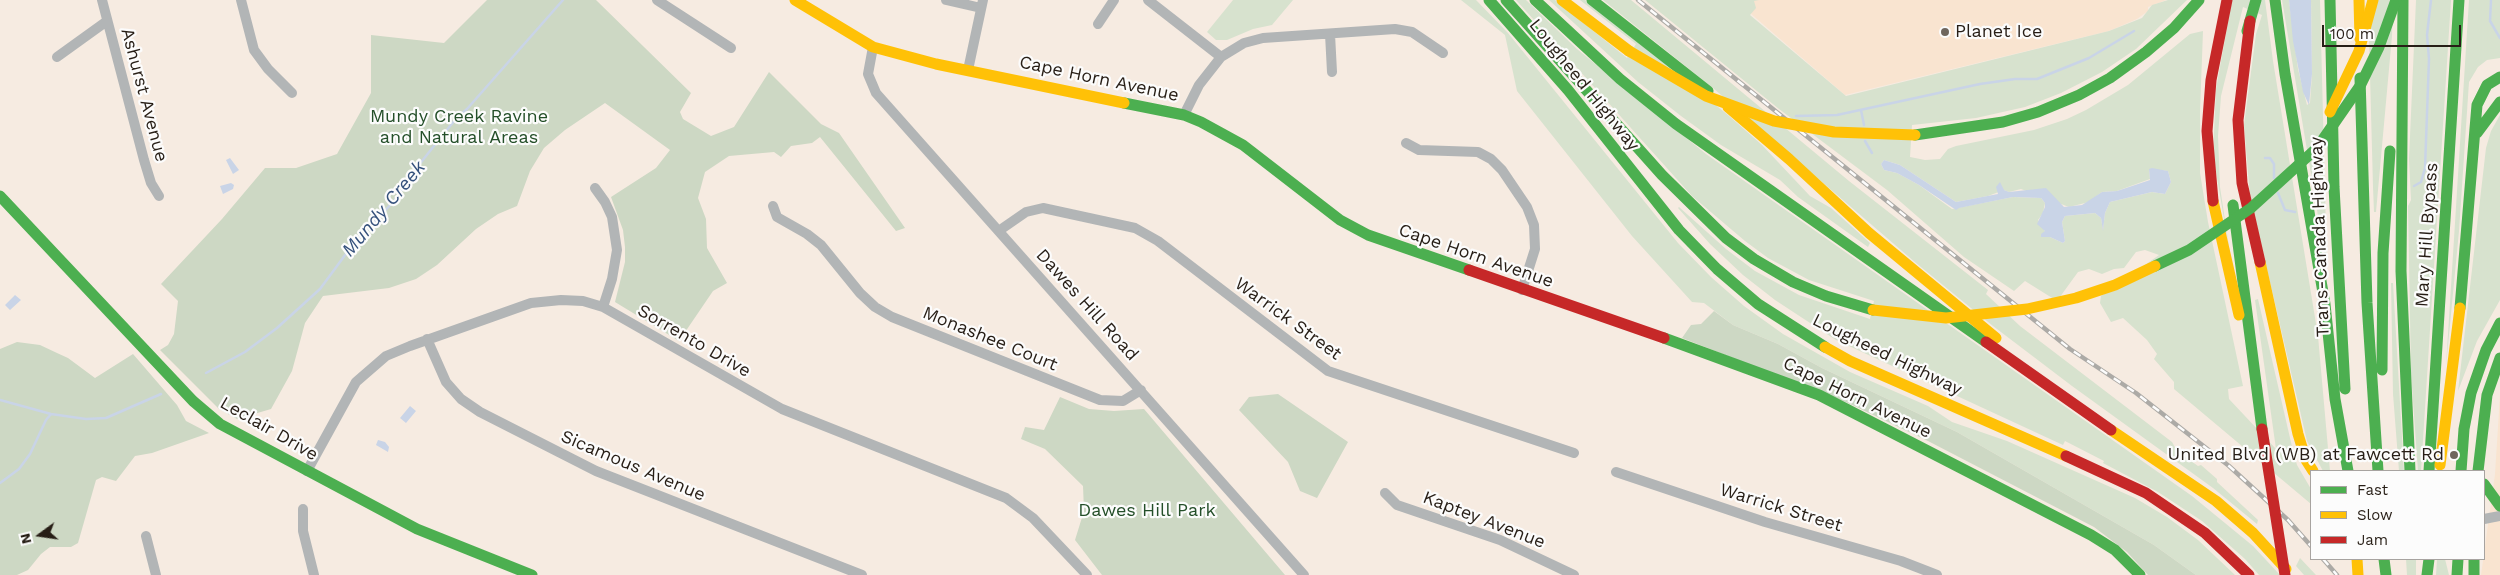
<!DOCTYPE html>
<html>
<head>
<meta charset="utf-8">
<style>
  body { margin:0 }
  #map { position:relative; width:2500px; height:575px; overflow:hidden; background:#f6ebe1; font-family:"Work Sans",sans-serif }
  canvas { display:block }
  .legend { position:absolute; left:2310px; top:470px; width:175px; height:90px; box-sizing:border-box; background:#fcfcfc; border:1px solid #a7a3a0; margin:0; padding:6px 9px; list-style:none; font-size:15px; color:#271e16 }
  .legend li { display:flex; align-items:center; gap:10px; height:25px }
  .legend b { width:25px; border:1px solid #a7a3a0 }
  .north { position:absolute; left:15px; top:510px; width:50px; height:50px; -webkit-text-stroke:4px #fcfcfc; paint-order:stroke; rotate:256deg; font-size:14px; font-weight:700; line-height:20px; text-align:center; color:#271e16 }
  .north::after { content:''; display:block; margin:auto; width:18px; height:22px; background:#271e16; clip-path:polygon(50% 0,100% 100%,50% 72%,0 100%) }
  .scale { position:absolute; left:2322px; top:25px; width:139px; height:22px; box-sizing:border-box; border:2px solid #271e16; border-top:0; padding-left:6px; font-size:15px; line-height:18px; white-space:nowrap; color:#271e16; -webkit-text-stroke:4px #fcfcfc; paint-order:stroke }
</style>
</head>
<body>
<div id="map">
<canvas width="2500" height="575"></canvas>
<ul class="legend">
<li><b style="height:6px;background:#4caf50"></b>Fast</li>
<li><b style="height:6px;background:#ffc107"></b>Slow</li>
<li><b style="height:6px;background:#c62828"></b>Jam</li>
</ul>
<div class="north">N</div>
<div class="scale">100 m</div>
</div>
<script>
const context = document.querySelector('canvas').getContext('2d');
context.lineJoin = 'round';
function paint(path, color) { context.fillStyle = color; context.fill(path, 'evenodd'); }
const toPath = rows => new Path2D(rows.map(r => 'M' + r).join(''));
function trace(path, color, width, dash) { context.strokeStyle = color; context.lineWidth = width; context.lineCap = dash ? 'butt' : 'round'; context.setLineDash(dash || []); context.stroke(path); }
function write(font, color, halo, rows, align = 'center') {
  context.font = font + ' "Work Sans",sans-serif'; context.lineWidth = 4.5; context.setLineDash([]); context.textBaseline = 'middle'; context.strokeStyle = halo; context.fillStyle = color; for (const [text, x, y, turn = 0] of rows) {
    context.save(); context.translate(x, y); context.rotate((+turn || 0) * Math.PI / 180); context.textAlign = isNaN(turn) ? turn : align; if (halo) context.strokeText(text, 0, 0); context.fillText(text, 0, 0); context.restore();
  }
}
paint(toPath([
  [1735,0,2166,0,2148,7,2148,11,2137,19,2109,31,1845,95],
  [2500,395,2500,575,2481,575,2495,474]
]), '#f9e4d0');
paint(toPath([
  [1233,0,1293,0,1272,25,1253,29,1227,40,1216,40,1207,32],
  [1461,0,1476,0,1508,33,1678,243,1711,277,1744,306,1783,334,1850,372,1928,406,1952,422,2007,441,2135,498,2167,517,2198,540,2235,575,2196,575,2154,545,1957,432,1822,368,1778,344,1733,325,1704,303,1692,302,1632,236,1517,91,1505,35],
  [1516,0,1526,0,1577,49,1706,154,2192,496,2253,546,2280,575,2259,575,2245,559,2202,521,2158,492,2103,463,2104,461,2065,441,2063,445,1836,340,1775,300,1743,275,1710,244,1678,208,1679,207,1726,249,1755,271,1799,295,1870,319,1874,301,1809,280,1768,258,1745,241,1692,196],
  [1549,0,1555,0,1627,58,1636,44,1580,0,1585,0,1728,115,1762,145,1810,196,1831,208,1870,243,1868,247,1798,197,1780,180,1721,145,1681,116,1638,82],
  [1603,0,1631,0,1849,181,1988,290,1986,294,2020,326,2172,442,2177,451,2198,466,2201,465,2217,479,2217,482,2258,520,2257,524,2213,488,2072,386,1993,326,1916,263,1713,88],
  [1645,0,1759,0,1754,1,1756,8,1750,15,1846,96,2109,31,2142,18,2152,5,2168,0,2187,0,2136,49,2102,72,2061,93,2025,107,1976,118,1912,125,1910,157,1925,160,1940,159,1948,149,1956,146,2034,130,2067,119,2086,110,2128,85,2190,34,2203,31,2200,111,2200,173,2208,222,2243,386,2228,389,2229,399,2276,449,2255,300,2258,299,2293,451,2297,465,2311,489,2311,504,2174,389,2174,382,2154,359,2157,354,2147,340,2123,318,2111,322,2100,303,2101,296,2159,255,2145,250,2136,252,2124,268,2114,269,2102,274,2089,269,2078,272,2057,301,2025,281,2014,291,1964,257,1887,190,1779,109],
  [1884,160,1900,165,1956,202,1988,196,2004,190,2009,192,2021,189,2069,207,2089,202,2102,192,2117,191,2150,179,2149,169,2168,171,2171,182,2165,194,2152,192,2110,202,2105,213,2103,230,2101,218,2095,213,2065,216,2062,222,2065,241,2063,243,2050,237,2046,237,2044,227,2038,220,2043,213,2045,203,2041,198,2013,197,1952,209,1919,185,1897,173,1884,170,1881,164],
  [2232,0,2265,0,2273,61,2318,336,2330,471,2323,471,2307,441,2250,196,2244,125,2256,34,2262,15,2243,7,2221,96,2218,136,2220,187,2231,260,2213,154,2216,89],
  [2282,0,2289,0,2298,69,2307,105,2310,103,2312,74,2311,0,2320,0,2327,270],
  [2368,0,2393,0,2392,36,2376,212,2374,212,2373,187],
  [2416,0,2451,0,2421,471,2418,471,2411,373,2408,206,2411,200,2409,159],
  [2469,0,2500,0,2500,58,2487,60,2478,67,2469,82,2459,231,2446,366],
  [2500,115,2500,300,2477,341,2458,391,2486,148,2491,131],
  [2391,283,2393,283,2404,471,2399,471,2393,394],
  [2300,558,2316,575,2304,575,2296,566],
  [2406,559,2416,560,2416,575,2407,575],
  [2437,559,2445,559,2449,575,2436,575]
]), '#d7e2ce');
paint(toPath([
  [487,0,596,0,691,93,680,112,683,119,711,136,734,127,769,72,821,124,839,133,905,228,896,231,820,137,812,143,791,146,781,157,774,152,729,156,705,172,698,198,706,219,707,248,727,283,713,291,679,341,615,302,625,262,625,247,623,230,611,197,656,168,670,150,605,103,565,130,544,148,530,171,517,206,498,214,476,229,437,265,416,279,389,288,323,296,305,323,292,371,271,409,237,419,219,409,160,350,168,345,174,334,178,301,161,284,222,219,265,168,296,168,337,154,371,93,371,35,444,43],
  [1714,311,1733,325,1778,344,1822,368,1957,432,2154,545,2196,575,2148,575,2127,552,2094,527,1928,441,1848,403,1682,338,1691,325,1701,324],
  [17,342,40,345,57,353,68,358,95,378,133,354,177,405,186,421,209,433,152,453,135,456,116,481,102,477,96,480,78,543,71,547,50,547,41,554,28,570,17,575,0,575,0,349],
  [1278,394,1348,442,1317,498,1300,491,1288,462,1239,410,1249,397],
  [1060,397,1089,409,1114,411,1144,409,1285,575,1102,575,1075,540,1084,511,1083,486,1045,449,1021,439,1025,427,1044,430]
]), '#cdd8c4');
paint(toPath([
  [2289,0,2311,0,2312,74,2309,105,2303,92,2293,41],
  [230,158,239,170,233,174,226,160],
  [1884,160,1900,165,1956,202,1998,194,1996,187,2000,182,2004,190,2009,192,2046,188,2064,207,2082,205,2102,192,2117,191,2150,180,2149,169,2152,168,2168,171,2171,182,2165,194,2152,192,2110,202,2105,213,2103,231,2101,218,2095,213,2065,216,2062,222,2065,241,2063,243,2050,237,2041,237,2041,234,2045,231,2037,224,2045,207,2045,203,2041,198,2013,197,1959,208,1956,210,1919,185,1897,173,1884,170,1881,164],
  [231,183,234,185,233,189,223,194,220,186],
  [15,295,21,300,10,310,5,305],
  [410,406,416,411,406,423,400,418],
  [378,440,385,442,389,447,388,452,376,445]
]), '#c9d4e7');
trace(toPath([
  [2491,0,2490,21,2500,38],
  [1861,110,1864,125],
  [1796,116,1837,115,1980,84,2015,79,2037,79,2089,58,2134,31],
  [1865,141,1872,153],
  [2265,158,2270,158,2274,164,2274,178],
  [2414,186,2421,182,2425,168,2429,59,2427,35,2431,0],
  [2278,193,2285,210,2295,212],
  [206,373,245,352,277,328,320,289,354,243,395,200,418,166,454,121,467,109,563,0],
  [0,400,51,414,86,419,106,418,161,394],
  [0,483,19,469,30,454,46,420,51,414]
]), '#c9d4e7', 2.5);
trace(toPath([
  [102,0,144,160,151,183,159,196],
  [241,0,254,50,268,69,292,93],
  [657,0,731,48],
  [946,0,981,8],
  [1148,0,1221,57],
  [1098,24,1114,0],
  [1330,34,1332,72],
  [873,47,868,74,876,93,1304,575],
  [57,57,107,21],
  [968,70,983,0],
  [1184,115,1199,85,1221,57,1244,43,1263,38,1395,29,1412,32,1443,53],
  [1406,143,1419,150,1478,152,1491,159,1502,170,1527,207,1534,225,1535,249,1522,290],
  [595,188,605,202,612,217,617,250,612,279,603,307],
  [773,206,777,217,807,234,821,245,860,293,875,307,892,317,1100,400,1123,401,1141,390],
  [1000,230,1026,212,1043,208,1135,228,1158,241,1328,371,1574,453],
  [427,339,446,382,461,399,480,412,596,471,862,575],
  [307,471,356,382,386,356,410,346,531,303,561,300,583,301,603,307,782,409,1006,498,1033,518,1087,575],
  [1616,472,1765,522,1901,561,1937,575],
  [1385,493,1397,505,1500,540,1574,575],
  [303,509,303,531,314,575],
  [2484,519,2500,516],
  [146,536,156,575]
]), '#b2b5b6', 10);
trace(toPath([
  [1489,0,1568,90,1679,230,1717,269,1758,304,1825,347],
  [1506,0,1662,175,1726,238,1754,259,1793,282,1826,296,1873,310],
  [1535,0,1620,79,1676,124,1986,342],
  [1592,0,1708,91],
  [2275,0,2285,74,2325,304,2335,399,2348,471],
  [2330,0,2334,187,2345,389],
  [2403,0,2401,271,2410,471],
  [2247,31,2256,0],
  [2360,78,2367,303,2378,471],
  [1124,103,1184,115,1201,122,1243,145,1340,220,1368,235,1469,270],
  [2477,133,2500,102],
  [1915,135,2003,122,2038,112,2079,95,2110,78,2146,52,2174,28,2199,0],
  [0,196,193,401,220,424,417,529,532,575],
  [2233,205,2262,429],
  [2460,308,2477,105,2487,85,2500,77],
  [1664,338,1819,395,2091,535,2115,550,2140,575],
  [2382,370,2383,253,2390,151],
  [2429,471,2459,0],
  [2461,471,2464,429,2471,393,2486,350,2500,323],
  [2478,471,2487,395,2500,358],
  [2484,484,2500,506],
  [2384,559,2386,575],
  [2474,559,2474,575],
  [2427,575,2429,559],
  [2457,575,2458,559]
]), '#4caf50', 11);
trace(toPath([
  [795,0,873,47,936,64,1124,103],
  [1562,0,1629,51],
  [2359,0,2360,39],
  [1728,107,1789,159,1869,233,1996,338],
  [2213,201,2239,315],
  [2260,262,2298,434,2306,460,2313,471],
  [1825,347,1850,361,2066,456],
  [2111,430,2216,501,2253,533,2286,569],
  [2440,465,2460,308],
  [2357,559,2358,575]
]), '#ffc107', 11);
trace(toPath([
  [2250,21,2238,120,2242,183,2260,262],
  [2213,201,2207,131,2211,80,2227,0],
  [1469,270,1664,338],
  [1986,342,2111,430],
  [2066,456,2146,493,2205,533,2249,575]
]), '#c62828', 11);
const rail = toPath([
  [1638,0,2070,349,2136,393,2229,466,2288,520,2311,546],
  [2323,559,2337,575]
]);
trace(rail, '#acaaa6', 4.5);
trace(rail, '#fcfcfc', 2.5, [8]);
trace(toPath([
  [2155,266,2189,250,2251,208,2317,148,2360,86,2379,47,2396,0]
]), '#4caf50', 11);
trace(toPath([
  [1629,51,1706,96,1774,121,1834,132,1915,135],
  [2330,112,2359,51,2373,0],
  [1873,310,1946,318,2027,309,2076,298,2115,285,2155,266]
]), '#ffc107', 11);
trace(toPath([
  [2262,429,2285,575]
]), '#c62828', 11);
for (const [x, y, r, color] of [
  [1945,32,5,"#6f665d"],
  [2454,455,5,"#6f665d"]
]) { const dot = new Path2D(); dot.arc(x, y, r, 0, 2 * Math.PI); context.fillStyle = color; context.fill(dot); trace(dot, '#fcfcfc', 2); }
write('18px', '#271e16', '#fcfcfc', [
  ["Planet Ice",1955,32],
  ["United Blvd (WB) at Fawcett Rd",2444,455,"right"]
], 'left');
write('18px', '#271e16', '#fcfcfc', [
  ["Cape Horn Avenue",1099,79,12],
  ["Lougheed Highway",1584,85,51],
  ["Ashurst Avenue",144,95,75],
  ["Mary Hill Bypass",2427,235,-86],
  ["Trans-Canada Highway",2320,237,-92],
  ["Cape Horn Avenue",1476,256,19],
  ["Dawes Hill Road",1087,305,48],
  ["Warrick Street",1288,319,36],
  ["Monashee Court",990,339,22],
  ["Sorrento Drive",694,341,30],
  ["Lougheed Highway",1887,355,26],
  ["Cape Horn Avenue",1857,398,26],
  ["Leclair Drive",269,429,30],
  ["Sicamous Avenue",633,466,23],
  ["Warrick Street",1781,508,17],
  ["Kaptey Avenue",1484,520,21]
]);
write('18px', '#244f29', '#fcfcfc', [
  ["Mundy Creek Ravine",459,117],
  ["and Natural Areas",459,138],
  ["Dawes Hill Park",1147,511]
]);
write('italic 19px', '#35517c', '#fcfcfc', [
  ["Mundy Creek",384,209,-50]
]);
</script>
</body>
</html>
